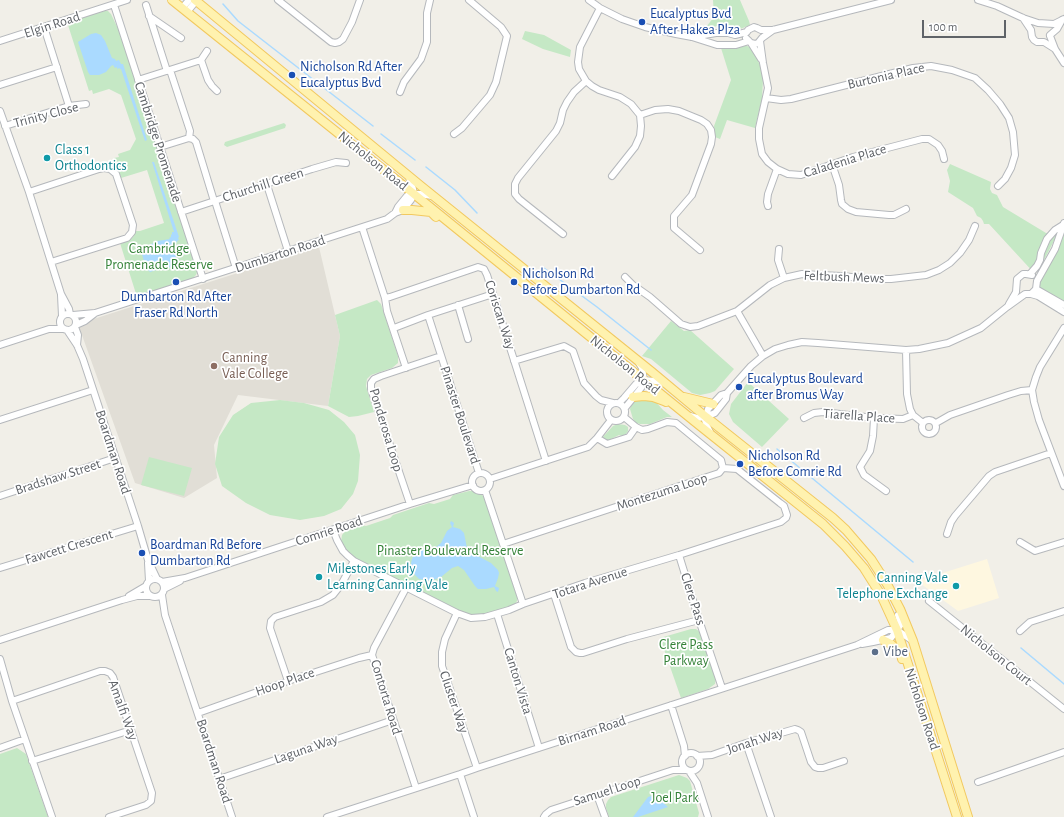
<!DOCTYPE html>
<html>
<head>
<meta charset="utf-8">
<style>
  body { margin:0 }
  #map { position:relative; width:1064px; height:817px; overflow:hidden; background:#f1efe8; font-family:"Alegreya Sans",sans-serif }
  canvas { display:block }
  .scale { position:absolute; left:922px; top:20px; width:84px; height:18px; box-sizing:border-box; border:2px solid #5f6368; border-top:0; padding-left:5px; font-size:12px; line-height:14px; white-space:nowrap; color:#5f6368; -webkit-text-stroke:3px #fff; paint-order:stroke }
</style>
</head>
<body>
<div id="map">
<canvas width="1064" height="817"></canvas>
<div class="scale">100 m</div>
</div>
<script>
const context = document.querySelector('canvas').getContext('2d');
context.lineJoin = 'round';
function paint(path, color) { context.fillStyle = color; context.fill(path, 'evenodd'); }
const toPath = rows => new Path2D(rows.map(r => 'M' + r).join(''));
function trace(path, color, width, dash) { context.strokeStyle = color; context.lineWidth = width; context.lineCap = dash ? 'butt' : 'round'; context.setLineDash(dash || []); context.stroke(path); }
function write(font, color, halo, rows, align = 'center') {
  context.font = font + ' "Alegreya Sans",sans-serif'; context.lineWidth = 3.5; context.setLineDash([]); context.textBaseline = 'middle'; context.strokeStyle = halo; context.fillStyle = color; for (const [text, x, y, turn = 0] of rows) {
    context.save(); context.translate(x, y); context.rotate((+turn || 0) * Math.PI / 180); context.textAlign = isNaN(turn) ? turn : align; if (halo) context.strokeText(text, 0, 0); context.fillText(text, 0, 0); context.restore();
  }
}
paint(toPath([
  [987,559,999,598,958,611,917,581]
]), '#fef7e0');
paint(toPath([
  [319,247,340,336,328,406,238,395,214,445,217,478,184,498,135,483,78,324]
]), '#e1ded6');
paint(toPath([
  [713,0,740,0,749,21,750,25,738,30,724,27,717,26,707,29,706,27,714,17],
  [104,11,108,11,111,14,122,37,198,270,196,275,192,279,137,297,120,243,130,240,133,237,136,231,140,231,164,223,147,170,121,178,119,172,115,167,114,158,119,157,118,154,130,150,136,139,121,95,109,89,93,94,92,90,89,91,68,25,72,24,73,21],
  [525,31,544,35,571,50,570,57,543,49,522,39],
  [744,45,750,47,757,58,761,68,763,80,762,99,755,128,727,120,720,139,715,137,714,126,731,80,721,48,729,48],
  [284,123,286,125,285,128,227,147,224,145,225,142],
  [950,164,991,182,990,189,992,193,997,195,1003,207,1046,233,1058,233,1042,264,1035,274,989,224,984,224,983,221,981,218,977,216,973,208,948,192,950,181,947,170],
  [1064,231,1064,306,1037,288],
  [377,300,381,304,398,356,398,363,392,368,371,375,367,379,366,386,374,412,358,416,349,417,328,406,340,336,335,315],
  [671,321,684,331,690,330,734,369,715,391,710,393,700,395,692,393,651,359,642,356],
  [748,382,789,419,762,447,733,422,729,414,731,404],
  [642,398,655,401,663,410,672,417,667,417,650,424,640,424,636,423,633,419,630,409,632,403,635,401],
  [280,400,304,403,329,410,344,422,355,435,360,455,358,481,353,494,341,509,324,516,300,520,270,515,246,503,222,486,215,464,219,437,233,415,251,403],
  [618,424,625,425,628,427,628,431,626,434,622,436,619,435,607,441,602,438,613,426],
  [149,457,192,468,184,496,141,485],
  [469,491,476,491,479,492,485,498,516,592,517,597,517,601,515,604,509,607,487,615,470,615,466,614,357,560,346,550,341,542,342,535,346,530,361,525,366,526,390,518,393,515,429,503,434,504,450,499,453,495],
  [691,629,696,629,700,632,716,679,715,684,708,689,681,698,660,638],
  [17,748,26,754,48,817,0,817,0,754],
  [679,775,687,778,690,781,699,813,698,817,609,817,606,808,606,804,608,800,611,797]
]), '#c5e8c5');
paint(toPath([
  [96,33,101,35,105,41,112,58,115,59,116,61,119,60,121,64,123,64,147,140,145,141,121,69,120,69,119,68,117,69,117,67,115,68,113,65,111,66,106,72,99,75,90,75,88,72,78,42,91,34],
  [152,162,154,162,179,237,178,238,179,240,177,241,177,242,173,244,176,256,176,263,169,268,156,270,150,272,146,268,141,251,145,247,158,241,170,239,169,238,171,237,171,235,172,234,172,232,174,232],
  [451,521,454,523,453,527,460,529,464,533,467,548,471,553,474,554,491,563,498,570,499,573,498,578,495,586,499,588,498,592,496,591,494,587,486,589,478,589,475,586,464,570,458,566,452,568,441,577,433,580,434,583,436,584,434,587,432,586,432,581,419,579,415,575,411,568,411,563,412,559,414,555,422,549,430,549,435,548,441,543,447,531,452,527,450,523],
  [654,795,668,807,638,817,633,817,648,797]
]), '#aadaff');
trace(toPath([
  [223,4,238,21,373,126],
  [381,134,415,160],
  [426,167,455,190,477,213],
  [544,268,597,307,651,350],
  [777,449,913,562],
  [1021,648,1064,684]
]), '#aadaff', 1.5);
const minor = toPath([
  [278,0,331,42,335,43,339,42,343,39,352,22,360,0],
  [589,0,600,8,622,19,645,27,676,34,692,37,717,45,736,45,749,41],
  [978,0,997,6,1023,18,1038,23,1054,24,1064,19],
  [114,5,203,279],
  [146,5,167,71],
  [182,8,189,0],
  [600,8,580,47,578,62,579,69,586,81,592,86,599,90,620,97,631,104,640,115,641,126,640,136,635,147,612,176],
  [187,12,197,0],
  [149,16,181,38],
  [1023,18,1031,30,1032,37,1034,40,1037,42,1044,42,1055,49],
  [44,27,69,106],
  [1050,35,1057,29,1062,20],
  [1050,36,1055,49,1064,63],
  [692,37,716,33,728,33,735,35,747,32,748,30,754,27,757,28,761,30,773,30,891,0],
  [746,38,751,43,755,44,758,43,762,38,773,30],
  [0,41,127,0],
  [760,41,763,63,768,88,759,128,759,139,762,154,768,162,777,169,788,174,801,175,853,157,922,139,929,139,938,145,942,151,944,159],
  [751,43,761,59],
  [201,60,208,80,212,86,217,91],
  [170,70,190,131,189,138,193,139,196,142,214,201],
  [138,80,201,60,207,51],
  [0,85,57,67],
  [400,92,404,82,421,59,427,42,427,13,430,0],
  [766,98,781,100,791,99,913,68,931,66,952,70,975,78,988,90,1000,104,1009,118,1013,132,1015,155,1011,168,1005,179,998,186],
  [0,111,29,192,61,294,69,309,70,314],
  [640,115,655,110,668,109,679,111,701,120,707,124,711,130,712,137,711,144,692,195,674,216,674,228,700,250],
  [5,126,69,106,86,104],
  [454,134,462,128,490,95,496,82,507,36,501,27,469,0],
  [160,147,189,138],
  [832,164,839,185,841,200,842,204,848,209,856,212,889,215,894,215,906,209],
  [267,185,288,251],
  [29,192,99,169,104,168,110,169,116,174,133,225,132,232,127,238,51,262],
  [215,201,236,268],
  [768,206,767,202,768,194,777,169],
  [181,212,312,169,336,162,346,163],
  [395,213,398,207,407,196,414,194,420,194,432,196],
  [362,227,385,298,387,311,406,368],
  [563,234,519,199,515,194,515,184,518,178,556,131,560,123,563,110,567,102,574,92,586,81],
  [779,249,778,260,784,278],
  [1030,274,1037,266,1040,260,1041,253,1047,239,1055,230,1063,225],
  [625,277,633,285,650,297,681,324,690,327,698,326,737,311,770,285,784,278,802,274,841,276,873,279,891,279,926,275,939,270,950,263,960,253,969,240,975,226],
  [1036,289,1064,305],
  [1031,294,1038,296,1064,312],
  [61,295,62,316],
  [385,298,390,297,478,267,484,269,487,275,546,461],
  [1009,304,1016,292,1017,279,1023,274,1026,274,1032,275],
  [458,305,468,339],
  [737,311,763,356],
  '60 322a8 8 0 1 1 16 0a8 8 0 1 1-16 0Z',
  [73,315,95,313,387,219,395,213,403,210,411,200,414,194,413,189,409,177],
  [428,315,479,473],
  [76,325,85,321,94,314],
  [75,327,78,335,77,345],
  [394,328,428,315,493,294],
  [1064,328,1040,367,1036,377,1032,390,1034,402,1039,420,1064,486],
  [67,330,77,345,83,359,138,526,148,560,157,579],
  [0,345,49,329,64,329],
  [906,350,907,394,910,409,913,415,923,423],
  [514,361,564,346,573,351,584,383,596,396,601,400,613,403],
  '607 412a9 9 0 1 1 18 0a9 9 0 1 1-18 0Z',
  [619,403,624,398,636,384,644,380,664,382],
  [625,408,641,388,644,380,642,368,639,363],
  [690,416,697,418,706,417,715,413,726,399,727,393,751,366,763,356,775,349,788,345,802,342,818,343,906,350,919,349,948,343,981,328,1007,307,1025,294,1031,294,1036,289,1037,281,1055,249,1064,223],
  [804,418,814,413,823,412,874,418,903,419,913,415],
  [874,418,873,436,870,451,860,467,864,475,886,491],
  '922 427a7 7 0 1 1 14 0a7 7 0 1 1-14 0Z',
  [0,420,93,390],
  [936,423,950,415,1008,395,1021,391,1032,390],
  [710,432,707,426,705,420,708,409,721,395,727,393],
  [597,438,607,444,629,437,636,427],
  '472 482a9 9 0 1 1 18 0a9 9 0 1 1-18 0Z',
  [490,479,588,447,597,438,611,420],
  [485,490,523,604],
  [0,496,115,458],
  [410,504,371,389,371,383,374,379,381,376,441,356],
  [333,530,337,540,343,551,347,555,354,561,457,613,471,618,485,617,509,610,523,604,585,583,679,555,781,522,786,518,787,515,784,506,780,503,737,469,723,468],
  [947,534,951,522,955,516,989,476,995,472,1051,453],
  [1020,542,1035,551,1064,542],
  [503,544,719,473,723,468,721,460,676,423,667,422,648,429,642,430,636,427,624,417],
  [679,555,699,620,722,688],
  [148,563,149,581],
  [0,568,138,526],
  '146 588a9 9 0 1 1 18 0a9 9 0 1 1-18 0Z',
  [162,582,185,578,410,504,473,485],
  [406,588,374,648,372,655,374,661,416,788],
  [164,589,180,581],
  [554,594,571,647,576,652,580,653,583,653,627,639,699,620],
  [162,595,165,615,232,817],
  [129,596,146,586],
  [929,601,1064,709],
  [457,613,445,639,442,652,442,666,477,768],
  [497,614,539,748],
  [1020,631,1030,622,1064,611],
  [0,640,122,600,137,596,150,596],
  [862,644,873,642,891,638,897,630,901,624,898,615],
  [0,659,12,701,52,817],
  [288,681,270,628,271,621,275,617,321,602,333,595,341,585,354,561],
  [12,701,100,671,105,671,110,673,113,677,152,793,151,801,146,805,109,817],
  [671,705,684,746,685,756],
  [198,713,288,681,359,658,372,655],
  [746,743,771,817],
  [0,748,25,739],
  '682 762a9 9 0 1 1 18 0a9 9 0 1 1-18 0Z',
  [697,756,712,755,746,743,795,729,798,730,801,732,811,762,815,767,818,768,823,768,844,761],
  [32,761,131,730],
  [689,771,697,783,708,817],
  [460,774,474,817],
  [219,779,393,720],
  [978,782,1064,752],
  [597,795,605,817],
  [327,817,460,774,477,768,857,645,888,630,897,630,913,641],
  [544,817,546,814,551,810,597,795,673,770,686,770]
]);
const major = toPath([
  [172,0,414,194,699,425,823,524,845,546,864,568,881,595,897,630,957,817],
  [195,0,421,186,652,372,706,417,833,518,846,530,871,559,887,584,900,609,913,641,968,817],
  [403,210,412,210,431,212,436,217],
  [633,397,644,396,653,397,664,401,666,402],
  [684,397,713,404],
  [883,640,891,644,901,654,902,659]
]);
trace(minor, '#b5b8bc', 8);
trace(major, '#f2c960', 10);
trace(minor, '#fff', 6);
trace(major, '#fff2af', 8);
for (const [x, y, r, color] of [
  [642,22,4,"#1a4fb4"],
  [292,75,4,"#1a4fb4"],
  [47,158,4,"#0f9aa8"],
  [176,282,4,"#1a4fb4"],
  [514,282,4,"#1a4fb4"],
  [214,366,4,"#8d6e63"],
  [739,387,4,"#1a4fb4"],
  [740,464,4,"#1a4fb4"],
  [142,553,4,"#1a4fb4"],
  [319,577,4,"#0f9aa8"],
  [956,586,4,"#0f9aa8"],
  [875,652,4,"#5c6f8a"]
]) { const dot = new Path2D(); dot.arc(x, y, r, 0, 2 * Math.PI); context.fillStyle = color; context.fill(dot); trace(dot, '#fff', 1.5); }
write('14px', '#164399', '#fff', [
  ["Eucalyptus Bvd",650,14],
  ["After Hakea Plza",650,30],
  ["Nicholson Rd After",300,67],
  ["Eucalyptus Bvd",300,83],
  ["Nicholson Rd",522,274],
  ["Before Dumbarton Rd",522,290],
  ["Dumbarton Rd After",176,297,"center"],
  ["Fraser Rd North",176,313,"center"],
  ["Eucalyptus Boulevard",747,379],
  ["after Bromus Way",747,395],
  ["Nicholson Rd",748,456],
  ["Before Comrie Rd",748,472],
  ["Boardman Rd Before",150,545],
  ["Dumbarton Rd",150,561]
], 'left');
write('14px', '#5f6368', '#fff', [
  ["Elgin Road",52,25,-18],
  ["Burtonia Place",886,76,-13],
  ["Trinity Close",46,115,-15],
  ["Cambridge Promenade",158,142,72],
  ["Nicholson Road",373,161,39],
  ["Caladenia Place",845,161,-17],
  ["Churchill Green",263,185,-18],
  ["Dumbarton Road",280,254,-18],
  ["Feltbush Mews",844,277,2],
  ["Coriscan Way",500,315,72],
  ["Nicholson Road",625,365,39],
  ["Pinaster Boulevard",460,415,72],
  ["Tiarella Place",859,416,4],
  ["Ponderosa Loop",386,430,73],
  ["Boardman Road",113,452,72],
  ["Bradshaw Street",58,477,-18],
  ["Montezuma Loop",662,492,-18],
  ["Comrie Road",329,531,-18],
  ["Fawcett Crescent",69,547,-17],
  ["Totara Avenue",590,583,-18],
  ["Clere Pass",693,599,72],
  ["Nicholson Court",996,655,39],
  ["Canton Vista",518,681,73],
  ["Hoop Place",285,682,-19],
  ["Contorta Road",386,697,73],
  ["Cluster Way",454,702,71],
  ["Nicholson Road",922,709,72],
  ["Amalfi Way",123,710,70],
  ["Birnam Road",592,731,-18],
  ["Jonah Way",755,741,-18],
  ["Laguna Way",306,749,-19],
  ["Boardman Road",214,761,72],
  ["Samuel Loop",607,791,-18]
]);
write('14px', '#0d838f', '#fff', [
  ["Class 1",55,150],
  ["Orthodontics",55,166],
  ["Milestones Early",327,569],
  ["Learning Canning Vale",327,585],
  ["Canning Vale",948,578,"right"],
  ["Telephone Exchange",948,594,"right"]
], 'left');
write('14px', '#348238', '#fff', [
  ["Cambridge",159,249],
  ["Promenade Reserve",159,265],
  ["Pinaster Boulevard Reserve",450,551],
  ["Clere Pass",686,645],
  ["Parkway",686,661],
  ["Joel Park",675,798]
]);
write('14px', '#785e54', '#fff', [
  ["Canning",222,358],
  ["Vale College",222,374]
], 'left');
write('14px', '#4e5e75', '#fff', [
  ["Vibe",883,652]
], 'left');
</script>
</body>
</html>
